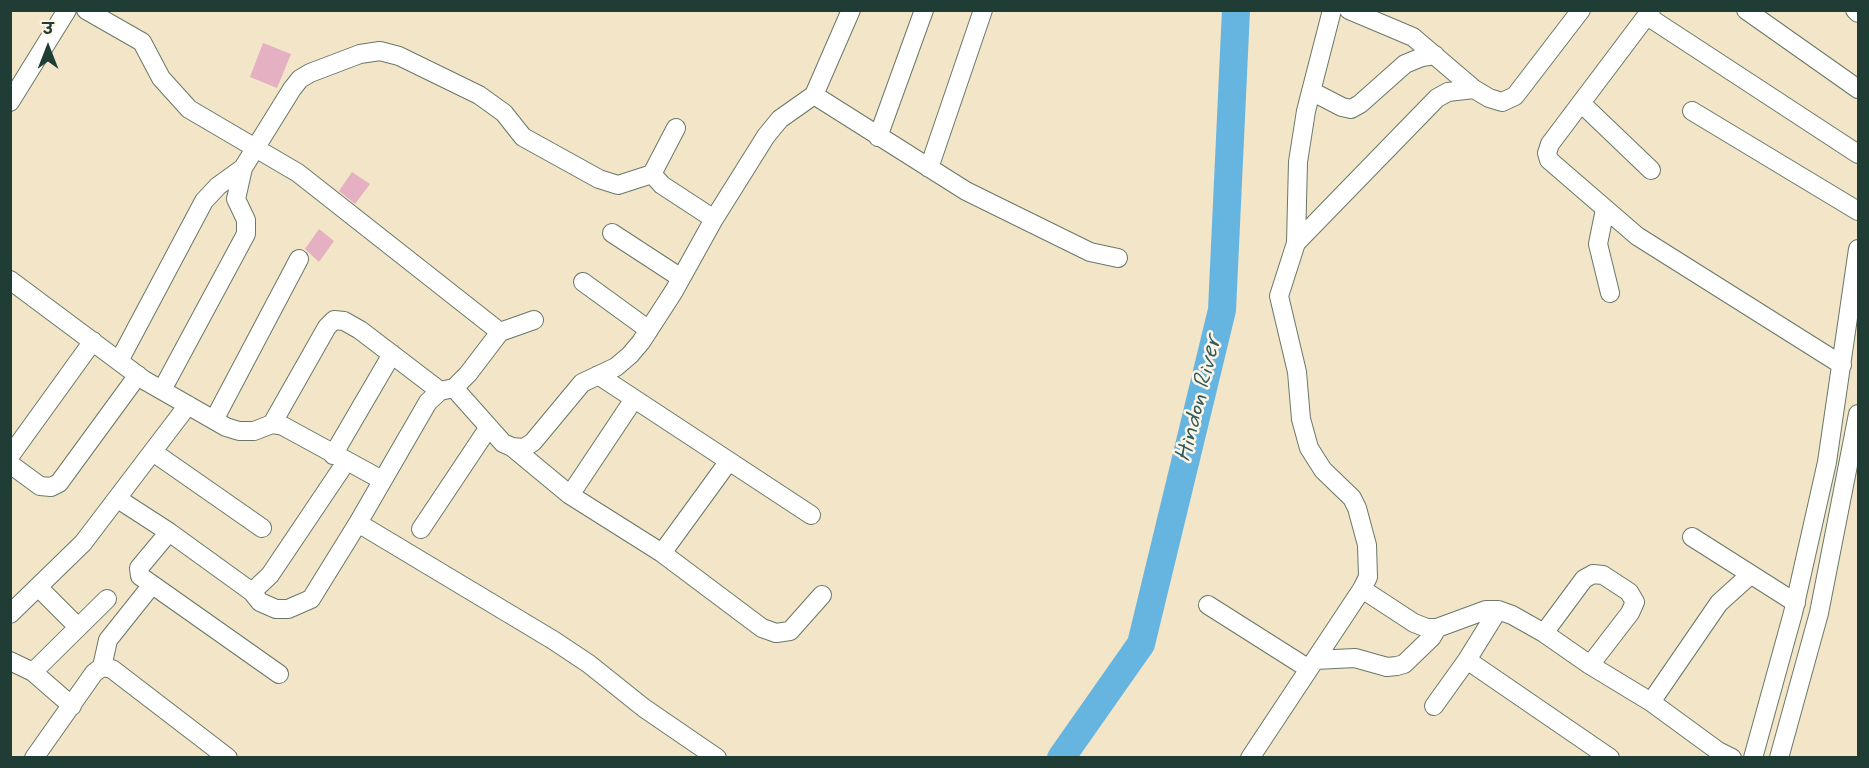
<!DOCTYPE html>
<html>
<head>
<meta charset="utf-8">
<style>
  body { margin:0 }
  #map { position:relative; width:1869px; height:768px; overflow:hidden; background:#f2e5c8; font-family:Mynerve,"Playpen Sans Deva",sans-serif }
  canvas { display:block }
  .frame { position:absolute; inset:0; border:12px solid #1f3d34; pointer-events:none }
  .north { position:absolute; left:18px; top:18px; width:60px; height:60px; -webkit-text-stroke:4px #fcf5e5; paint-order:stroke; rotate:0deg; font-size:16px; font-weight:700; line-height:24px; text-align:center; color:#1f3d34 }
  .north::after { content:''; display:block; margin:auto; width:21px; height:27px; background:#1f3d34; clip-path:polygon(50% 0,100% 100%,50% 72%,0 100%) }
</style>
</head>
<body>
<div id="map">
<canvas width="1869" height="768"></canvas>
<div class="frame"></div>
<div class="north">उ</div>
</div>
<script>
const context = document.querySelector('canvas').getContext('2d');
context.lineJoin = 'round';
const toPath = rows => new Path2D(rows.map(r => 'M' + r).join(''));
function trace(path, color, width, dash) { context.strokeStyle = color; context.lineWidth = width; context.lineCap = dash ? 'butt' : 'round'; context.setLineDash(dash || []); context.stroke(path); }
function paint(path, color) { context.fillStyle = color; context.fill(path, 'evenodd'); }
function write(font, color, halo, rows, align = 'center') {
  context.font = font + ' Mynerve,sans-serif'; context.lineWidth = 5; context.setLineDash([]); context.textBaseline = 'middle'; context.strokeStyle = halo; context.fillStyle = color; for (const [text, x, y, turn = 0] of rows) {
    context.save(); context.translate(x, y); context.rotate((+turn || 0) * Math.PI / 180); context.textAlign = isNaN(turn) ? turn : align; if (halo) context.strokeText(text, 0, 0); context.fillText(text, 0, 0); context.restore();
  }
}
trace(toPath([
  [1061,758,1141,644,1222,310,1236,10]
]), '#66b4e0', 28);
paint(toPath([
  [263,43,291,54,277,88,250,77],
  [352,172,370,184,355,204,339,191],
  [319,229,334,241,319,262,305,249]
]), '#e5b0c2');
const minor = toPath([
  [86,10,142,42,161,78,189,109,298,173,500,332],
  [1349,10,1413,37,1474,89,1489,98,1502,102,1515,96,1581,10],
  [1651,10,1550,144,1547,153,1549,160,1637,236,1842,365],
  [1746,10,1858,89],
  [1855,10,1858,13],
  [1647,16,1858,154],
  [1311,91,1342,107,1351,109,1360,104,1405,64,1422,57,1435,55],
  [814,95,966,191,1090,252,1118,258],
  [10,102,67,10],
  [1581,103,1651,170],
  [1692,111,1858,211],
  [676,128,652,174,662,185,714,219],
  [878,137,924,10],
  [929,168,983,10],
  [1605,209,1598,244,1610,293],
  [612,233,681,278],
  [1296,243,1437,98,1448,92,1474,89],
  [10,280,144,380,226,427,239,431,254,431,272,424,283,426,382,480],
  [583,282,649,330],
  [119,361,204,201,218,186,243,168,292,89,300,79,310,73,360,54,380,51,399,56,479,95,504,113,523,137,599,179,618,185,652,174],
  [598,375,811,515],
  [454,388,503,443,512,447,524,448,533,442,582,383,616,367,630,355,641,342,674,291,714,219,766,136,780,119,814,95,851,10],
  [162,390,246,234,246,220,236,199,243,168],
  [214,420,299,259],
  [272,424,327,327,334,320,344,321,360,330,440,391],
  [512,447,570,495,662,553,762,628,776,633,790,631,822,595],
  [153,452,262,528],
  [333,455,392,354],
  [10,456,93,341],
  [10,464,40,486,51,487,59,483,138,375],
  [570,495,634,399],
  [118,499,169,532,252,592,260,602,276,609,288,609,311,599,358,523,553,640,589,664,644,708,717,758],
  [358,523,428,402,440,391,454,388,468,374,500,332,534,320],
  [421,529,489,427],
  [169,532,139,568,140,576,279,674],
  [1692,537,1796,603],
  [662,553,729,461],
  [38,587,78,627],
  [1362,589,1414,623,1427,628,1437,628,1486,610,1498,610,1512,615,1544,633,1590,665,1651,702,1718,751,1732,758],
  [252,592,270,575,346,462],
  [1208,605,1309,669],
  [10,614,83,543,188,405],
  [1544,633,1584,579,1593,574,1603,575,1629,592,1635,602,1630,613,1590,665],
  [1315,660,1355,658,1387,667,1397,666,1404,664,1432,637,1437,628],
  [1467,660,1610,758],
  [10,661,33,672,107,599],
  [102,667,108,640,151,586],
  [33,672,72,706],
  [1651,702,1719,603,1750,575],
  [1434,706,1467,660,1498,610],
  [34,758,94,673,102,667,112,669,228,758],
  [1250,758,1362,589,1368,577,1367,545,1357,508,1352,498,1323,470,1309,448,1301,419,1297,372,1279,296,1296,243,1298,162,1306,111,1332,10],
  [1753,758,1793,613,1827,462,1858,249],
  [1779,758,1819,613,1858,414]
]);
trace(minor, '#697868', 20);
trace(minor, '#fff', 18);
write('italic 24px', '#315b5f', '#fcf5e5', [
  ["Hindon River",1200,399,-76]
]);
</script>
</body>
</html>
